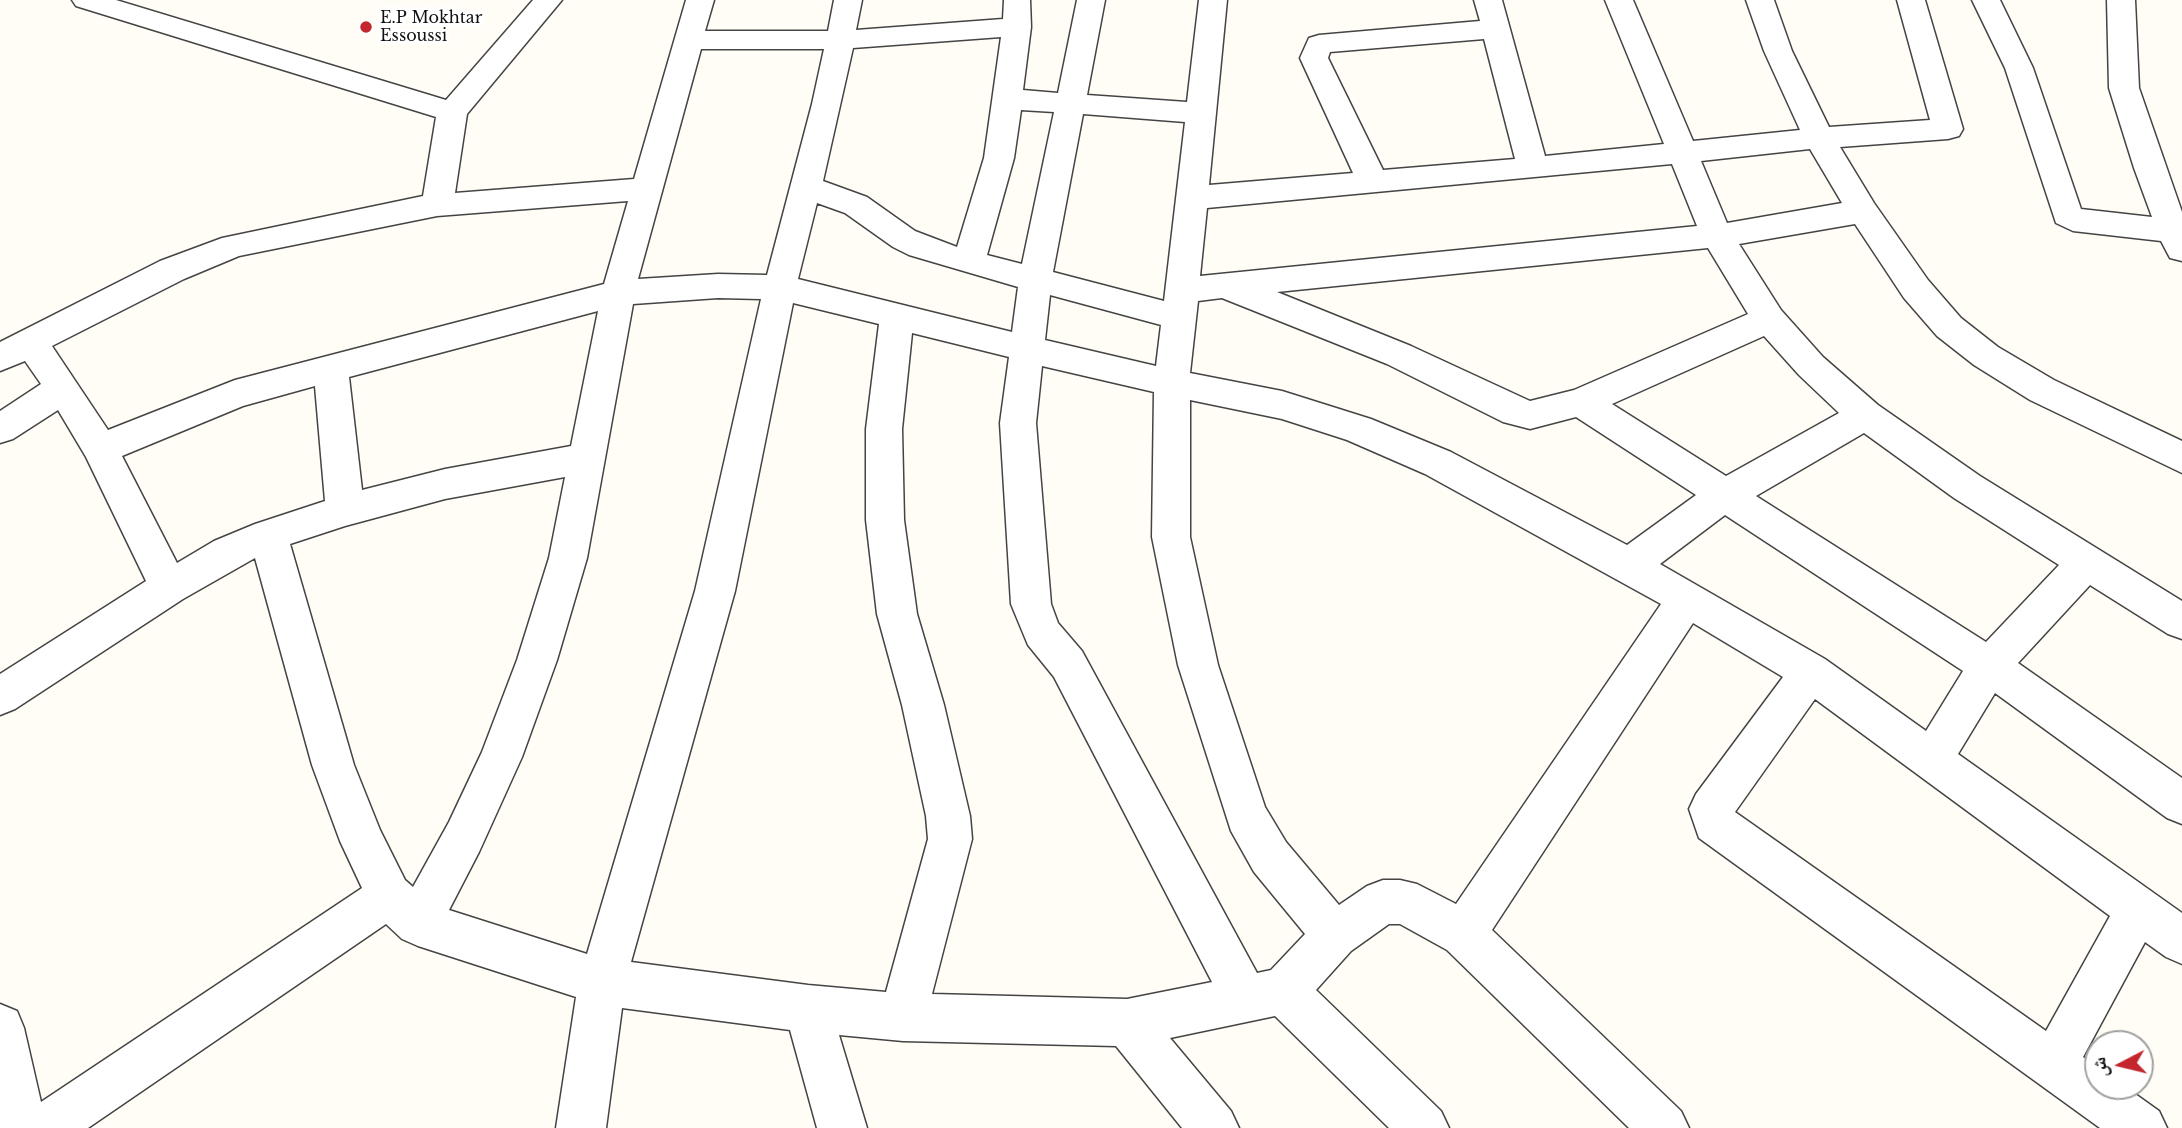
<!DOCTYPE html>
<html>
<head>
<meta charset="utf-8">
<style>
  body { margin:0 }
  #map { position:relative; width:2182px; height:1128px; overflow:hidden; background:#fffdf5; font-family:"Libre Baskerville","Noto Naskh Arabic",serif }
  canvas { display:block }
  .north { position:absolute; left:2084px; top:1030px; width:70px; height:70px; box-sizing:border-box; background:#fff; border:2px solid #a0a0a0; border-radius:50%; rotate:263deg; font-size:19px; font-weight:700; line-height:28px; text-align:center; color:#111 }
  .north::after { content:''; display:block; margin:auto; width:24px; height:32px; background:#c4262e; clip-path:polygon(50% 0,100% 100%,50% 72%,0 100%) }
</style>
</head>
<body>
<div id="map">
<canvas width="2182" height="1128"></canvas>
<div class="north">ش</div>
</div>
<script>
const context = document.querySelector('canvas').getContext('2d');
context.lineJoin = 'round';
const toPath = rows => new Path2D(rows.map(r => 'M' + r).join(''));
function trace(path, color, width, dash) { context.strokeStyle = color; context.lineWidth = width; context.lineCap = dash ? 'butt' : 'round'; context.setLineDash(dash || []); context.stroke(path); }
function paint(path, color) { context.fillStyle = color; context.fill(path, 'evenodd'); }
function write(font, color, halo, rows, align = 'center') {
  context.font = font + ' "Libre Baskerville",serif'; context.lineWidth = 7; context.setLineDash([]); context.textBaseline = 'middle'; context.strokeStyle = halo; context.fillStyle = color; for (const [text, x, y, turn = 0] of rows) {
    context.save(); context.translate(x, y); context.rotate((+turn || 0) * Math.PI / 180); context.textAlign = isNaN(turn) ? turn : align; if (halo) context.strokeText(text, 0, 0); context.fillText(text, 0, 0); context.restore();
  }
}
const minor = toPath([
  [72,0,116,0,446,100,533,0,562,0,467,114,455,193,634,179,686,0,714,0,705,31,828,31,834,0,862,0,856,30,1003,19,1004,0,1030,0,1031,27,1023,90,1058,93,1077,0,1105,0,1087,95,1187,102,1199,0,1227,0,1209,185,1353,173,1300,58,1309,38,1319,35,1480,21,1474,0,1502,0,1545,156,1664,144,1605,0,1633,0,1693,141,1800,130,1764,51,1746,0,1774,0,1792,51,1829,127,1930,120,1897,0,1925,0,1963,129,1959,136,1948,139,1840,147,1874,203,1928,280,1961,318,1998,347,2054,380,2182,441,2182,473,2030,400,1974,365,1937,336,1904,298,1855,224,1739,244,1781,310,1823,357,1878,405,1980,476,2182,601,2182,639,2168,634,2090,585,2018,663,2182,778,2182,824,2167,818,1995,693,1958,754,2182,913,2182,964,2166,957,2145,942,2083,1057,2098,1067,2098,1086,2124,1086,2159,1111,2167,1128,2100,1128,1699,838,1689,809,1696,794,1783,677,1693,623,1492,930,1681,1111,1689,1128,1629,1128,1447,950,1400,924,1389,924,1351,951,1316,990,1441,1111,1449,1128,1389,1128,1275,1016,1170,1038,1231,1111,1239,1128,1182,1128,1116,1046,903,1041,839,1035,867,1128,817,1128,790,1030,622,1008,606,1128,556,1128,576,997,418,946,402,939,386,924,88,1128,0,1128,0,1004,17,1011,24,1028,41,1102,362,888,340,841,312,765,255,558,183,599,15,709,0,715,0,674,146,581,86,457,58,410,13,439,0,443,0,411,41,384,25,361,0,371,0,342,160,261,222,238,423,196,436,117,76,6,72,0],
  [1001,37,984,158,957,247,915,231,867,197,823,181,853,48,1001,37],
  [1484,39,1515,159,1383,170,1328,58,1330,52,1484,39],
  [701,49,824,49,812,104,767,275,718,274,638,279,701,49],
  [1021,110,1054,112,1022,264,987,255,1014,158,1021,110],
  [1083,114,1185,122,1164,301,1053,272,1083,114],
  [1810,149,1842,203,1727,223,1701,161,1810,149],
  [1672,164,1697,226,1200,276,1207,208,1672,164],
  [628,201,604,284,235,380,108,430,52,346,184,279,239,256,437,216,628,201],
  [817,203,845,213,893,247,909,255,1018,287,1012,332,798,279,817,203],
  [1708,248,1748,314,1574,390,1530,401,1411,346,1277,292,1708,248],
  [1050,295,1161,325,1156,366,1045,340,1050,295],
  [718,298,761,299,695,591,587,954,449,910,479,852,522,757,557,660,587,558,633,304,718,298],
  [1222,298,1387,364,1503,422,1530,429,1576,417,1696,495,1627,545,1451,452,1371,419,1282,391,1190,373,1198,301,1222,298],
  [793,303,879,324,866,429,866,520,877,614,902,705,926,816,928,839,886,992,808,985,631,962,735,591,793,303],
  [598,311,571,446,445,469,362,490,349,377,598,311],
  [912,333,1009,357,1000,423,1011,604,1028,645,1054,677,1212,982,1127,999,932,994,972,839,970,816,944,705,917,614,904,520,902,429,912,333],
  [1764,336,1799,375,1839,413,1726,476,1612,404,1764,336],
  [1042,366,1154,392,1152,537,1178,665,1231,831,1254,872,1305,934,1271,970,1257,973,1082,651,1058,623,1051,604,1036,423,1042,366],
  [315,386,325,501,255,524,214,541,177,563,122,456,243,406,315,386],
  [1190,400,1282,419,1347,440,1425,474,1661,604,1456,904,1417,884,1400,880,1383,880,1367,886,1339,905,1286,842,1265,807,1218,665,1190,537,1190,400],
  [1864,433,1954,498,2059,565,1986,642,1756,496,1864,433],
  [565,477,549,558,517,660,482,752,449,822,413,887,405,880,380,830,354,765,290,544,345,526,445,499,565,477],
  [1725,515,1963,671,1926,731,1825,659,1660,564,1725,515],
  [1815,699,2110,916,2046,1031,1735,812,1815,699],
  [1972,0,2000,0,2033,68,2081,209,2152,217,2134,168,2109,88,2107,0,2135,0,2139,88,2182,212,2182,261,2170,258,2161,241,2073,231,2056,223,2005,68,1972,0]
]);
trace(minor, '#444', 3);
paint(minor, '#fff');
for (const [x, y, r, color] of [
  [366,27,7,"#c4262e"]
]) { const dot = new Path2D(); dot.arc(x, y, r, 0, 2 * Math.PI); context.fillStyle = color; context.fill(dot); trace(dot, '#fff', 2.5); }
write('16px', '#111', '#fff', [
  ["E.P Mokhtar",380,18],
  ["Essoussi",380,36]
], 'left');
</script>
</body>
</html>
